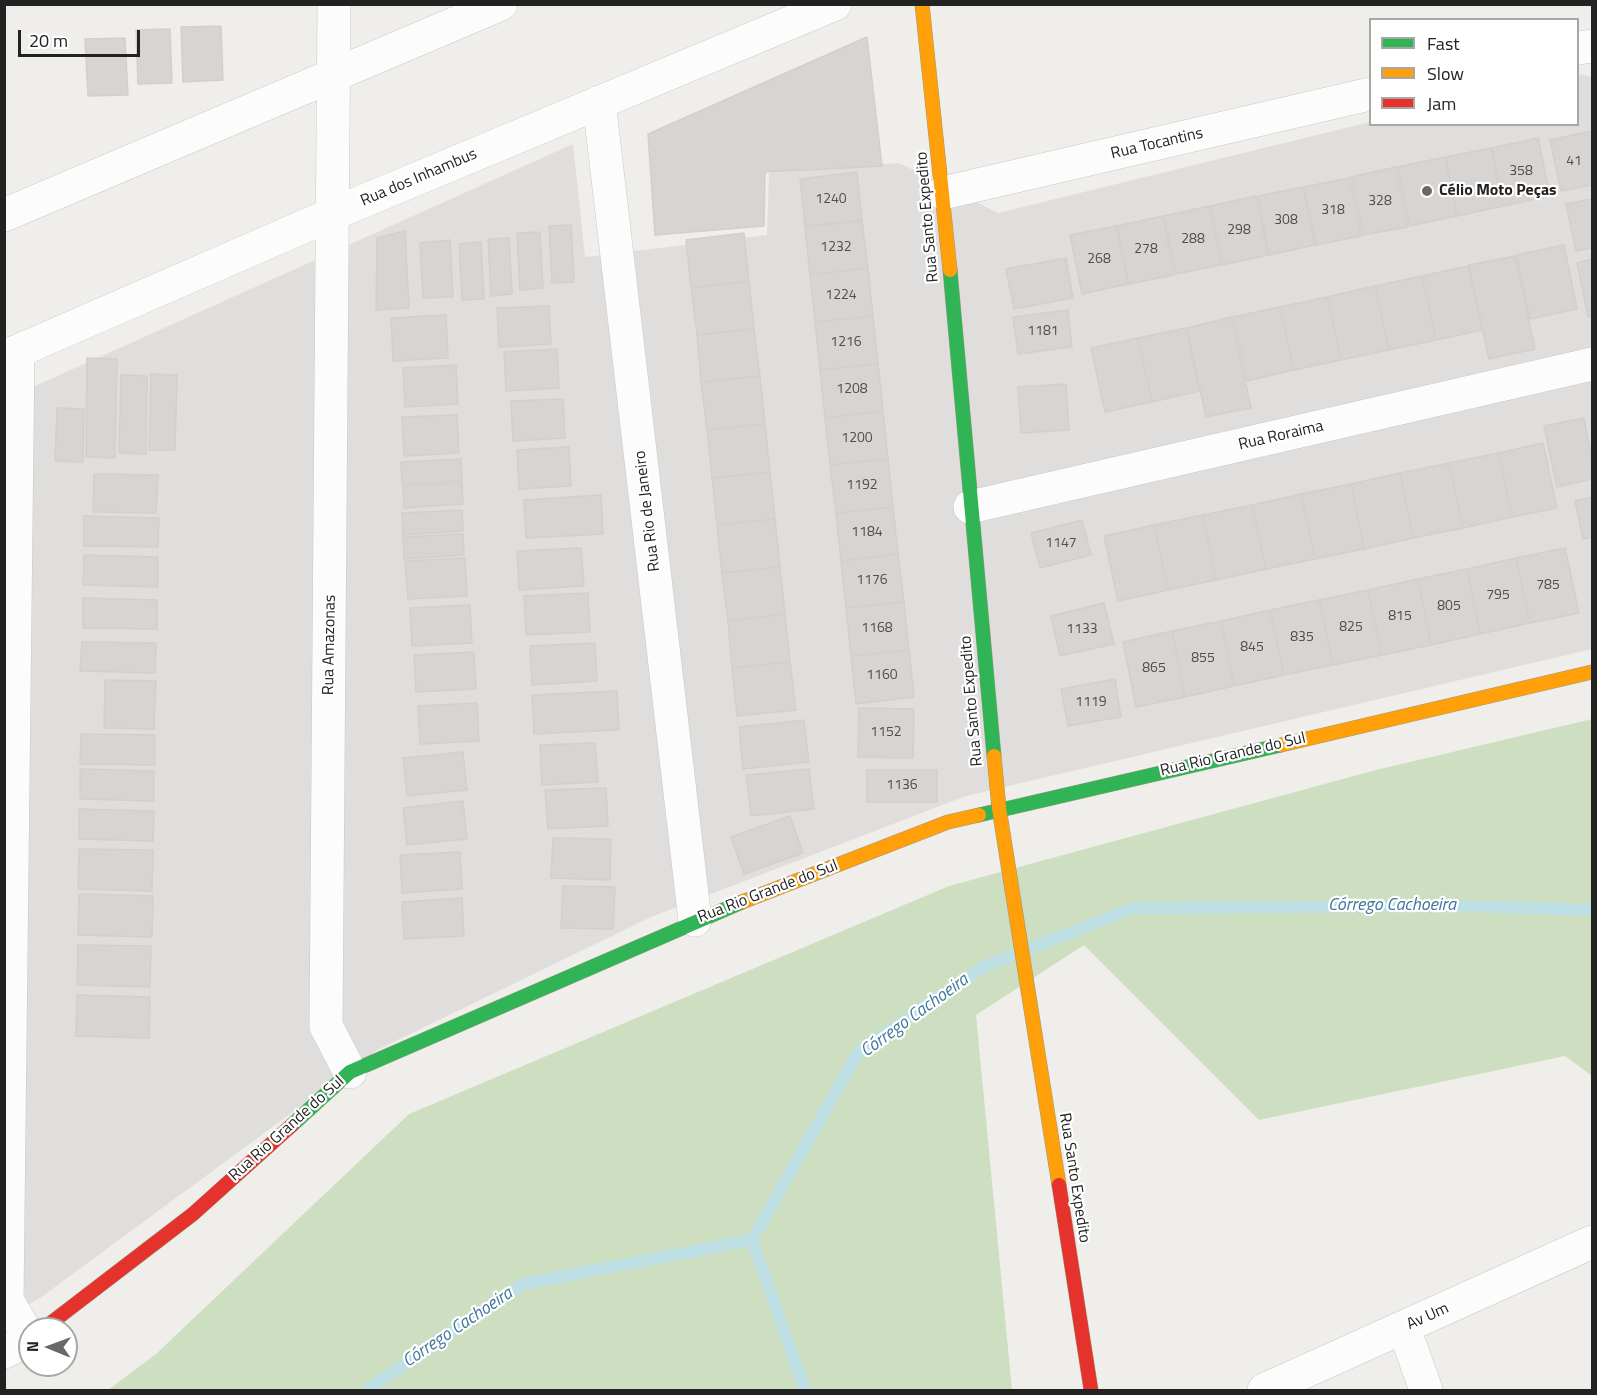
<!DOCTYPE html>
<html>
<head>
<meta charset="utf-8">
<style>
  body { margin:0 }
  #map { position:relative; width:1597px; height:1395px; overflow:hidden; background:#f0eeeb; font-family:"Titillium Web",sans-serif }
  canvas { display:block }
  .frame { position:absolute; inset:0; border:6px solid #222; pointer-events:none }
  .legend { position:absolute; left:1369px; top:18px; width:210px; height:108px; box-sizing:border-box; background:#fff; border:2px solid #a7a7a7; margin:0; padding:8px 10px; list-style:none; font-size:18px; color:#222 }
  .legend li { display:flex; align-items:center; gap:12px; height:30px }
  .legend b { width:30px; border:2px solid #a7a7a7 }
  .north { position:absolute; left:18px; top:1317px; width:60px; height:60px; box-sizing:border-box; background:#fff; border:2px solid #a7a7a7; border-radius:50%; rotate:271deg; font-size:16px; font-weight:700; line-height:24px; text-align:center; color:#222 }
  .north::after { content:''; display:block; margin:auto; width:21px; height:27px; background:#6a6968; clip-path:polygon(50% 0,100% 100%,50% 72%,0 100%) }
  .scale { position:absolute; left:18px; top:30px; width:122px; height:27px; box-sizing:border-box; border:3px solid #222; border-top:0; padding-left:8px; font-size:18px; line-height:21px; white-space:nowrap; color:#222; -webkit-text-stroke:4px #fff; paint-order:stroke }
</style>
</head>
<body>
<div id="map">
<canvas width="1597" height="1395"></canvas>
<div class="frame"></div>
<ul class="legend">
<li><b style="height:8px;background:#30b455"></b>Fast</li>
<li><b style="height:8px;background:#ff9f0a"></b>Slow</li>
<li><b style="height:8px;background:#e5322d"></b>Jam</li>
</ul>
<div class="north">N</div>
<div class="scale">20 m</div>
</div>
<script>
const context = document.querySelector('canvas').getContext('2d');
context.lineJoin = 'round';
function paint(path, color) { context.fillStyle = color; context.fill(path, 'evenodd'); }
const toPath = rows => new Path2D(rows.map(r => 'M' + r).join(''));
function trace(path, color, width, dash) { context.strokeStyle = color; context.lineWidth = width; context.lineCap = dash ? 'butt' : 'round'; context.setLineDash(dash || []); context.stroke(path); }
function write(font, color, halo, rows, align = 'center') {
  context.font = font + ' "Titillium Web",sans-serif'; context.lineWidth = 4.5; context.setLineDash([]); context.textBaseline = 'middle'; context.strokeStyle = halo; context.fillStyle = color; for (const [text, x, y, turn = 0] of rows) {
    context.save(); context.translate(x, y); context.rotate((+turn || 0) * Math.PI / 180); context.textAlign = isNaN(turn) ? turn : align; if (halo) context.strokeText(text, 0, 0); context.fillText(text, 0, 0); context.restore();
  }
}
paint(toPath([
  [1578,74,1592,77,1592,649,966,796,651,917,377,1050,40,1298,5,1318,4,400,573,144,585,257,767,235,769,173,899,163,998,213,1370,122,1370,124,1578,124]
]), '#dfdedc');
paint(toPath([
  [1592,719,1592,1076,1565,1056,1259,1120,1084,945,976,1015,1012,1390,108,1390,156,1354,409,1114,949,886,1376,770]
]), '#cddfc0');
trace(toPath([
  [752,1240,805,1390],
  [367,1390,523,1284,752,1240,859,1051,985,966,1133,908,1466,906,1592,910]
]), '#bedfe4', 12);
const building = toPath([
  [221,26,223,80,183,82,181,27,221,26],
  [170,29,172,83,138,84,136,30,170,29],
  [867,37,882,166,765,172,764,226,655,235,648,134,867,37],
  [125,38,128,95,88,96,85,39,125,38],
  [1592,131,1592,185,1561,191,1550,140,1592,131],
  [1538,138,1550,196,1503,206,1492,148,1538,138],
  [1491,148,1503,206,1457,216,1446,157,1491,148],
  [1445,157,1457,216,1410,226,1398,167,1445,157],
  [1396,167,1408,227,1363,235,1351,177,1396,167],
  [857,172,862,220,805,226,800,179,857,172],
  [1349,178,1361,236,1316,245,1304,187,1349,178],
  [1303,187,1315,245,1269,255,1258,196,1303,187],
  [1256,196,1268,255,1223,265,1211,206,1256,196],
  [1592,199,1592,248,1576,251,1566,204,1592,199],
  [1209,206,1221,265,1176,274,1164,216,1209,206],
  [1163,216,1174,275,1129,284,1117,226,1163,216],
  [862,221,868,268,810,275,805,227,862,221],
  [571,225,574,282,552,283,549,226,571,225],
  [1116,226,1128,284,1082,294,1070,235,1116,226],
  [405,231,409,308,376,310,377,238,405,231],
  [540,232,543,288,520,290,517,233,540,232],
  [744,233,749,281,691,288,686,240,744,233],
  [509,238,512,294,491,296,488,239,509,238],
  [450,240,453,297,423,298,420,243,450,240],
  [481,242,484,299,462,300,459,244,481,242],
  [1564,245,1577,309,1530,319,1516,255,1564,245],
  [1515,256,1535,349,1489,359,1469,265,1515,256],
  [1066,258,1073,298,1014,309,1006,269,1066,258],
  [1592,259,1592,316,1588,317,1577,263,1592,259],
  [1468,266,1482,330,1436,340,1422,276,1468,266],
  [868,268,873,316,815,322,810,275,868,268],
  [1422,276,1436,340,1389,350,1375,286,1422,276],
  [749,281,754,329,697,335,691,288,749,281],
  [1375,286,1389,350,1341,360,1327,297,1375,286],
  [1327,297,1341,360,1294,370,1280,307,1327,297],
  [549,306,551,344,499,347,497,308,549,306],
  [1280,307,1294,370,1247,381,1233,317,1280,307],
  [1068,310,1072,347,1018,354,1013,317,1068,310],
  [446,315,448,358,393,361,391,318,446,315],
  [873,316,878,364,820,370,815,322,873,316],
  [1231,317,1251,408,1206,417,1187,328,1231,317],
  [1186,328,1199,391,1152,402,1138,338,1186,328],
  [754,329,760,376,701,382,697,335,754,329],
  [1138,338,1152,402,1105,412,1091,348,1138,338],
  [557,349,559,388,506,391,504,352,557,349],
  [87,358,117,359,115,458,86,457,87,358],
  [878,364,883,411,825,418,820,370,878,364],
  [456,365,458,404,405,407,403,368,456,365],
  [151,374,177,375,175,450,149,450,151,374],
  [121,375,147,376,146,454,119,453,121,375],
  [760,376,765,424,707,430,701,382,760,376],
  [1066,384,1069,430,1021,433,1018,387,1066,384],
  [563,399,565,438,513,441,511,401,563,399],
  [57,408,84,409,83,462,55,461,57,408],
  [883,411,888,459,830,465,825,418,883,411],
  [457,415,459,453,404,456,402,417,457,415],
  [1584,418,1592,461,1592,479,1557,487,1544,426,1584,418],
  [765,424,770,472,712,478,707,430,765,424],
  [1543,443,1557,508,1512,517,1499,453,1543,443],
  [569,447,571,486,519,489,517,450,569,447],
  [1499,453,1512,517,1463,528,1449,463,1499,453],
  [461,459,462,481,402,484,401,462,461,459],
  [888,459,893,507,836,513,830,465,888,459],
  [1449,463,1463,528,1413,538,1400,473,1449,463],
  [770,472,775,519,717,525,712,478,770,472],
  [1400,473,1413,538,1364,549,1351,484,1400,473],
  [94,474,158,475,156,513,93,512,94,474],
  [462,483,463,504,404,508,403,486,462,483],
  [1351,484,1364,549,1315,559,1301,494,1351,484],
  [1301,494,1315,559,1266,569,1252,505,1301,494],
  [601,495,603,534,526,538,524,500,601,495],
  [1592,497,1592,537,1583,539,1575,501,1592,497],
  [1252,505,1266,569,1216,580,1203,515,1252,505],
  [893,507,898,554,841,561,836,513,893,507],
  [462,510,463,531,403,535,402,513,462,510],
  [1203,515,1216,580,1168,590,1154,525,1203,515],
  [84,516,159,518,158,547,84,546,84,516],
  [775,519,780,567,722,573,717,525,775,519],
  [1082,520,1091,555,1040,568,1031,533,1082,520],
  [1154,525,1168,590,1118,601,1104,536,1154,525],
  [463,534,464,555,404,559,403,537,463,534],
  [581,548,584,586,519,590,517,551,581,548],
  [1565,548,1579,613,1530,623,1516,558,1565,548],
  [898,554,904,602,846,608,841,561,898,554],
  [84,555,158,557,158,587,83,585,84,555],
  [465,558,467,596,408,599,405,561,465,558],
  [1516,558,1530,623,1480,634,1467,569,1516,558],
  [780,567,785,614,728,621,722,573,780,567],
  [1467,569,1480,634,1431,645,1418,579,1467,569],
  [1418,579,1431,645,1382,655,1368,590,1418,579],
  [1368,590,1382,655,1333,665,1319,600,1368,590],
  [588,593,590,632,526,635,524,596,588,593],
  [83,598,157,600,157,629,83,628,83,598],
  [1319,600,1333,665,1284,675,1270,610,1319,600],
  [904,602,909,650,851,656,846,608,904,602],
  [1104,603,1114,644,1060,656,1051,616,1104,603],
  [470,605,472,643,412,646,410,608,470,605],
  [1270,610,1284,675,1234,686,1221,621,1270,610],
  [785,614,790,662,732,668,728,621,785,614],
  [1221,621,1234,686,1185,697,1172,631,1221,621],
  [1172,631,1185,697,1136,707,1123,642,1172,631],
  [82,642,156,643,155,673,80,671,82,642],
  [595,643,597,681,532,685,530,646,595,643],
  [909,650,914,697,856,704,851,656,909,650],
  [474,652,476,689,416,692,414,655,474,652],
  [790,662,796,710,737,716,732,668,790,662],
  [1115,679,1121,717,1068,726,1061,689,1115,679],
  [105,680,156,681,154,729,104,728,105,680],
  [617,691,619,730,534,734,532,695,617,691],
  [477,703,479,741,420,744,418,706,477,703],
  [859,708,914,709,913,758,858,757,859,708],
  [804,720,809,762,743,769,739,727,804,720],
  [81,734,155,735,155,765,80,764,81,734],
  [595,743,598,782,542,785,540,745,595,743],
  [463,752,467,790,407,796,403,758,463,752],
  [80,769,154,771,154,801,80,799,80,769],
  [809,769,814,809,751,816,746,775,809,769],
  [867,770,937,770,937,802,867,802,867,770],
  [606,788,608,826,548,829,545,790,606,788],
  [463,801,467,839,407,845,403,808,463,801],
  [79,809,154,811,153,841,79,839,79,809],
  [790,816,803,853,744,874,731,837,790,816],
  [553,838,611,839,610,880,551,878,553,838],
  [79,849,153,850,152,891,78,889,79,849],
  [460,852,462,889,402,893,400,855,460,852],
  [563,886,615,887,613,929,561,928,563,886],
  [79,894,153,896,152,937,78,935,79,894],
  [462,898,464,936,404,939,402,902,462,898],
  [78,945,151,946,150,987,77,985,78,945],
  [77,995,150,997,149,1038,76,1036,77,995]
]);
paint(building, '#d7d4d1');
trace(building, '#d3cfcc', 1.5);
const street = toPath([
  [334,4,326,1026,350,1072],
  [1578,48,1592,46],
  [599,102,695,920],
  [943,193,1370,94],
  [4,215,501,4],
  [18,351,7,1300,30,1339],
  [4,357,335,213,835,4],
  [970,507,1592,364],
  [1404,1328,1426,1390],
  [4,1352,30,1339],
  [1264,1390,1592,1242]
]);
const fast = toPath([
  [950,270,994,756],
  [979,815,1281,745],
  [292,1125,350,1072,742,902]
]);
const slow = toPath([
  [922,4,950,270],
  [1281,745,1592,672],
  [994,756,999,808,1059,1185],
  [742,902,948,822,979,815]
]);
const jam = toPath([
  [1059,1185,1091,1390],
  [43,1329,193,1214,292,1125]
]);
trace(street, '#c9c8c7', 34);
trace(fast, '#9c9b81', 15);
trace(slow, '#9c9b81', 15);
trace(jam, '#9c9b81', 15);
trace(street, '#fdfcfc', 33);
trace(fast, '#30b455', 14);
trace(slow, '#ff9f0a', 14);
trace(jam, '#e5322d', 14);
for (const [x, y, r, color] of [
  [1427,191,6,"#6a6968"]
]) { const dot = new Path2D(); dot.arc(x, y, r, 0, 2 * Math.PI); context.fillStyle = color; context.fill(dot); trace(dot, '#fff', 2); }
write('14px', '#4f4e4e', null, [
  ["41",1574,162],
  ["358",1521,172],
  ["1240",831,200],
  ["328",1380,202],
  ["318",1333,211],
  ["308",1286,221],
  ["298",1239,231],
  ["288",1193,240],
  ["1232",836,248],
  ["278",1146,250],
  ["268",1099,260],
  ["1224",841,296],
  ["1181",1043,332],
  ["1216",846,343],
  ["1208",852,390],
  ["1200",857,439],
  ["1192",862,486],
  ["1184",867,533],
  ["1147",1061,544],
  ["1176",872,581],
  ["785",1548,586],
  ["795",1498,596],
  ["805",1449,607],
  ["815",1400,617],
  ["825",1351,628],
  ["1168",877,629],
  ["1133",1082,630],
  ["835",1302,638],
  ["845",1252,648],
  ["855",1203,659],
  ["865",1154,669],
  ["1160",882,676],
  ["1119",1091,703],
  ["1152",886,733],
  ["1136",902,786]
]);
write('16px', '#222', '#fff', [
  ["Rua Tocantins",1157,144,-13],
  ["Rua dos Inhambus",419,178,-23],
  ["Rua Santo Expedito",928,217,-95],
  ["Rua Roraima",1281,436,-13],
  ["Rua Rio de Janeiro",648,511,-97],
  ["Rua Amazonas",330,645,-89],
  ["Rua Santo Expedito",972,701,-95],
  ["Rua Rio Grande do Sul",1233,755,-13],
  ["Rua Rio Grande do Sul",768,892,-21],
  ["Rua Rio Grande do Sul",287,1129,-42],
  ["Rua Santo Expedito",1074,1178,81],
  ["Av Um",1428,1317,-24]
]);
write('bold 16px', '#222', '#fff', [
  ["Célio Moto Peças",1439,191]
], 'left');
write('italic 18px', '#41789d', '#fff', [
  ["Córrego Cachoeira",1392,906],
  ["Córrego Cachoeira",915,1016,-36],
  ["Córrego Cachoeira",458,1328,-34]
]);
</script>
</body>
</html>
